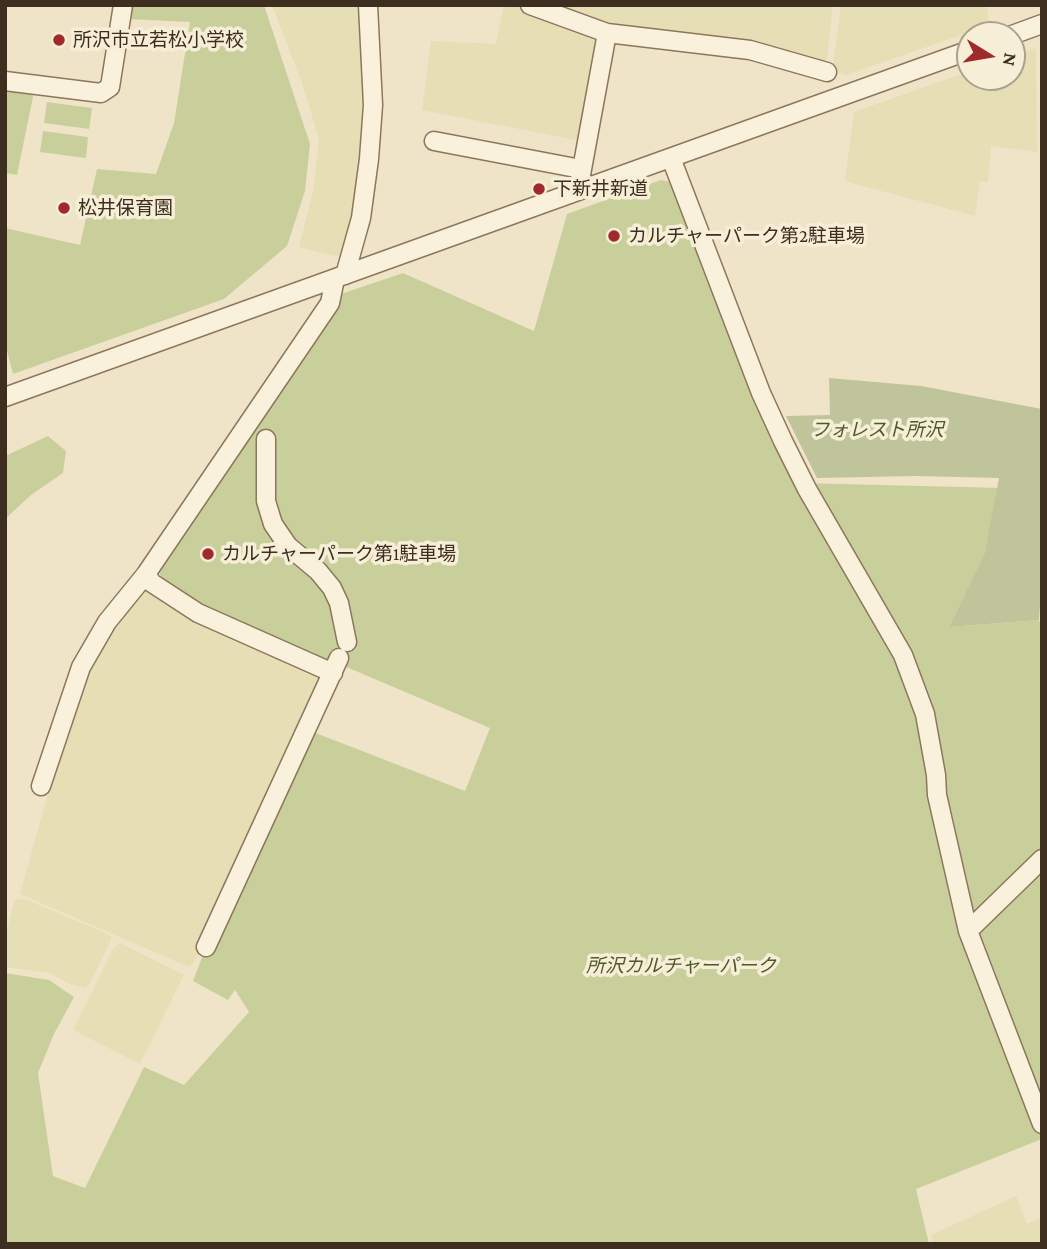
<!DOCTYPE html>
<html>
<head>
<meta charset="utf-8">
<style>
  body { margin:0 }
  #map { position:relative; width:1047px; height:1249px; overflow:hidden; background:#f0e4c8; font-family:"Crimson Pro",serif }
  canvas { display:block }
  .frame { position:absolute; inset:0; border:7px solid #3d2e20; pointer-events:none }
  .north { position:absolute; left:956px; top:21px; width:70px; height:70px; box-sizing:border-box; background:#f7eed8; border:2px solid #ada18e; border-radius:50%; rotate:101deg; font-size:19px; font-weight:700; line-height:28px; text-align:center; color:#3d2e20 }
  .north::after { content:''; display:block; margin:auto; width:24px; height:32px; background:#9e2a2b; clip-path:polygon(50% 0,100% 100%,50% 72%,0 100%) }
</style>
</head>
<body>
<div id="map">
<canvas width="1047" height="1249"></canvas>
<div class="frame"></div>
<div class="north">N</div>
</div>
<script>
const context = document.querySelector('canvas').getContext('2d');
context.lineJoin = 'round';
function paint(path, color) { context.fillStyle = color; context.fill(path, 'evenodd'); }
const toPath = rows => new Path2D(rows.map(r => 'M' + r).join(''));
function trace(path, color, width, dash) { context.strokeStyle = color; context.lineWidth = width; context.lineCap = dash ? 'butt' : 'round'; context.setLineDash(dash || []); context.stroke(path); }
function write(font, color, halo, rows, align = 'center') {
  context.font = font + ' "Crimson Pro","Noto Sans JP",serif'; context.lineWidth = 7; context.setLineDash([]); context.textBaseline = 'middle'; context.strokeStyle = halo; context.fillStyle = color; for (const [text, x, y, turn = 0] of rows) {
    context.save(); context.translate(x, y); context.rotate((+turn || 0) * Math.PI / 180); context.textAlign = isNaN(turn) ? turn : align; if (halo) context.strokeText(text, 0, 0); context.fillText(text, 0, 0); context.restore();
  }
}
paint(toPath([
  [272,5,363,5,368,107,359,203,345,254,334,256,299,247,313,192,319,139,302,83],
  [504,5,517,5,598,36,581,141,422,110,431,41,496,44],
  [551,5,833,5,827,58,823,65,606,28],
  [841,5,986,5,990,25,846,75,835,71,833,66],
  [1036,48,1037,152,991,146,988,182,980,181,975,216,848,182,845,179,854,112,970,71,970,77,1012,77,1012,57],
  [145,589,150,589,320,673,323,684,245,848,194,963,189,967,20,894,75,697,100,646,136,592],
  [15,899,27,900,106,933,112,938,89,985,85,988,72,985,49,973,5,967,5,936],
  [120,943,184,975,140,1064,73,1030,113,949],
  [1016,1196,1027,1224,1042,1218,1042,1244,933,1244,931,1235]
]), '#e6deb5');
paint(toPath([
  [131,5,264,5,310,144,305,191,287,246,224,299,13,374,5,343,5,228,80,245,97,169,156,174,174,123,190,22,129,19],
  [5,88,34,92,17,175,5,173],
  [47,102,92,108,89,129,44,123],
  [43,131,88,137,86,158,40,152],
  [661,180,672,182,799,483,1003,488,985,552,949,627,1039,620,1042,629,1042,1139,916,1189,929,1244,5,1244,5,973,49,980,74,997,54,1034,38,1073,53,1176,85,1188,144,1067,184,1085,249,1012,235,990,228,1000,193,981,206,947,308,730,465,791,490,728,344,666,330,668,239,627,162,582,158,566,341,294,403,273,534,331,567,214],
  [48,436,66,451,63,473,31,495,5,519,5,456]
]), '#c9cf9b');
paint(toPath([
  [829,378,921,386,1042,409,1042,572,1039,620,949,627,985,552,999,478,916,476,817,478,786,416,830,415]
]), '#bfc49a');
const minor = toPath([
  [530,5,607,33,750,50,827,72],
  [1012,35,1042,24],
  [5,81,101,93,110,87,123,5],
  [434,141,581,169],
  [671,158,761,393,783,441,807,489,903,655,925,714,936,775,937,795,968,931,1042,1124],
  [578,191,607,33],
  [345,275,361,218,369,159,373,105,368,5],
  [5,397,970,50],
  [266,439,266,501,273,524,288,546,318,571,332,588,339,603,347,642],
  [146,574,152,583,198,613,333,673],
  [41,786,81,667,107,622,146,574,330,303,335,279],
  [968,931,1042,859],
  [206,947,339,658]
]);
trace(minor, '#8d765c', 21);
trace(minor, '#faf1dc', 18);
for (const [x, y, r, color] of [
  [59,40,7,"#9e2a2b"],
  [539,189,7,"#9e2a2b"],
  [64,208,7,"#9e2a2b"],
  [614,236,7,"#9e2a2b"],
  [208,554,7,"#9e2a2b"]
]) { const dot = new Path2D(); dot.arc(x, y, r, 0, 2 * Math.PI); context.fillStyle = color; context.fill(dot); trace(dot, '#f7eed8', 2.5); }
write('19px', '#3d2e20', '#f7eed8', [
  ["所沢市立若松小学校",73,40],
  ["下新井新道",553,189],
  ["松井保育園",78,208],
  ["カルチャーパーク第2駐車場",628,236],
  ["カルチャーパーク第1駐車場",222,554]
], 'left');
write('italic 19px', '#4d5a26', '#f7eed8', [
  ["フォレスト所沢",877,430],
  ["所沢カルチャーパーク",681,966]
]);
</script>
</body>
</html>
